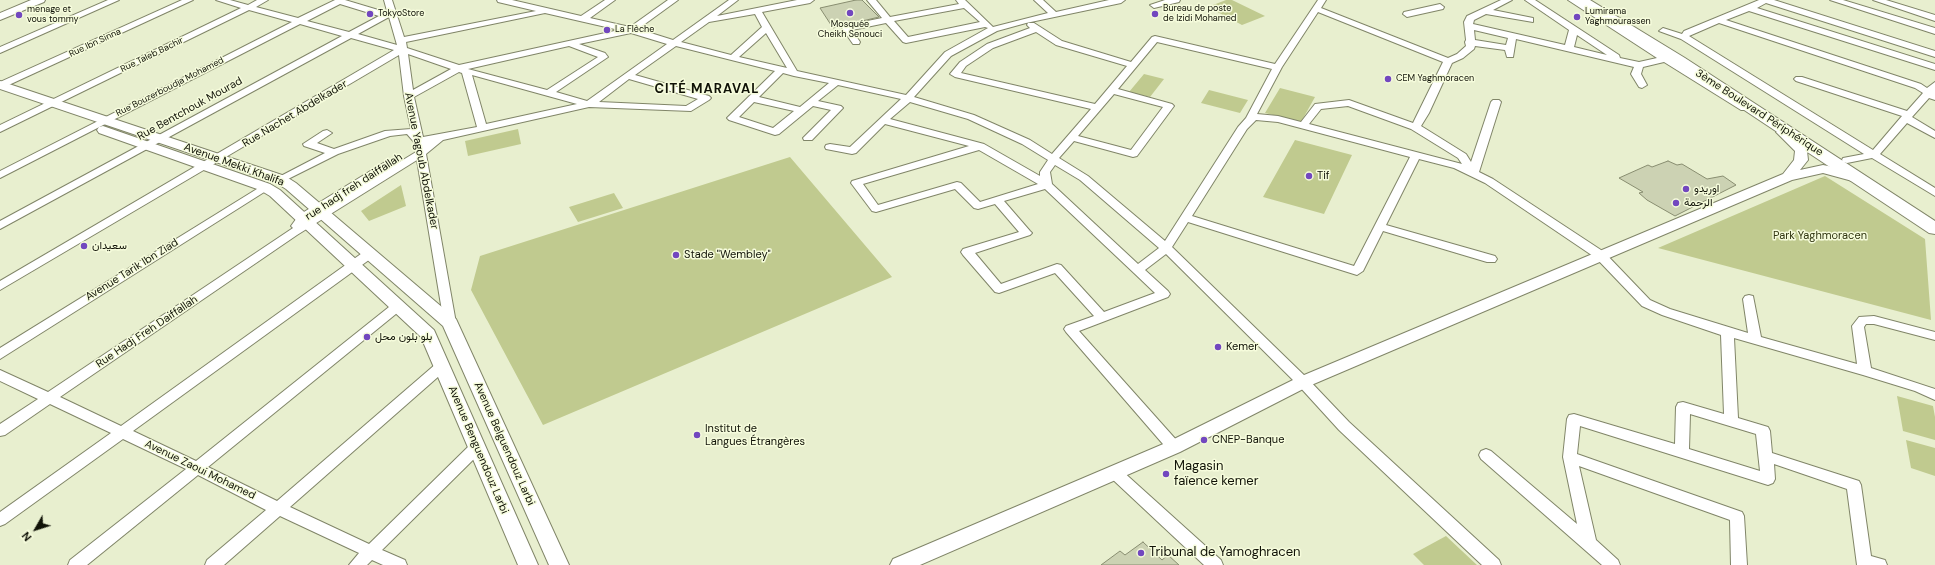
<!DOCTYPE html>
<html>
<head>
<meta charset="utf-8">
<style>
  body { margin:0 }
  #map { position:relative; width:1935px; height:565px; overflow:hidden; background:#e8efcf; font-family:"DM Sans",sans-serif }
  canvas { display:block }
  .north { position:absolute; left:16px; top:509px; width:40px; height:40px; -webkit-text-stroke:3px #f6fcdc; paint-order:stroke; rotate:231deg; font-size:11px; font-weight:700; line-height:16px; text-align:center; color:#101207 }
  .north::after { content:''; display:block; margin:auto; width:14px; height:18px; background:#101207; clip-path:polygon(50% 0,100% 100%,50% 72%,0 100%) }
</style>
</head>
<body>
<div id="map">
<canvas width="1935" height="565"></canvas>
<div class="north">N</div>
</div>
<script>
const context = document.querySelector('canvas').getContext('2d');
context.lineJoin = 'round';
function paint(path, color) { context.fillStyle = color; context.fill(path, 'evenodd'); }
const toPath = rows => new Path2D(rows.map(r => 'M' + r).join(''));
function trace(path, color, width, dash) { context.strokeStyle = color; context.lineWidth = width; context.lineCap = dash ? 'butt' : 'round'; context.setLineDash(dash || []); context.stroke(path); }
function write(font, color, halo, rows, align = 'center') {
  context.font = font + ' "DM Sans",Vazirmatn,sans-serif'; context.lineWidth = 3; context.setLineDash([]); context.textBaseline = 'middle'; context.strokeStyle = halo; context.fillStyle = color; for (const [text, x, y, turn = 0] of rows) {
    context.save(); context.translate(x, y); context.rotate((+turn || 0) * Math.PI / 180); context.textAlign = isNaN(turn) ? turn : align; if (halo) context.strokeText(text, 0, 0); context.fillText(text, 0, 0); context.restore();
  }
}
paint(toPath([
  [1226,0,1232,0,1265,16,1242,25,1208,7],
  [1144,74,1164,79,1150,97,1129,92],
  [1280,88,1315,97,1301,122,1265,113],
  [1209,90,1248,100,1240,113,1201,103],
  [518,129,521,144,468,156,465,141],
  [1295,140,1352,155,1324,214,1263,197],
  [790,157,892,277,543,425,471,290,480,256],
  [1825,176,1925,239,1931,320,1658,248],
  [401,185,406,206,369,221,361,211],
  [614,193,623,208,578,222,569,207],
  [1897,396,1933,406,1935,417,1935,440,1903,431],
  [1906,440,1935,448,1935,476,1911,468],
  [1446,536,1477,565,1424,565,1413,554]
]), '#c0ca8f');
const building = toPath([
  [856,0,862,0,879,17,833,28,820,8,856,0],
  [1668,161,1677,165,1682,164,1707,179,1723,176,1736,185,1675,216,1647,200,1639,193,1643,192,1619,178,1648,165,1652,167,1668,161],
  [1143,542,1162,560,1168,555,1179,565,1101,565,1120,551,1125,555,1143,542]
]);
paint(building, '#ccd2b3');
trace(building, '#888d70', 1);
const minor = toPath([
  [108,0,119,0,0,53,0,47,108,0],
  [182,0,193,0,0,89,0,82,182,0],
  [216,0,230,0,248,5,257,0,268,0,256,7,298,18,335,0,345,0,385,12,387,11,384,0,392,0,404,37,536,11,498,2,497,0,512,0,581,16,605,0,615,0,590,18,630,27,668,0,678,0,638,29,673,40,729,0,738,0,717,16,797,0,814,0,810,3,762,12,797,71,906,95,945,52,988,28,985,27,906,43,903,42,886,23,852,30,860,42,859,44,853,44,842,28,843,26,882,18,867,0,876,0,890,17,959,4,956,0,965,0,993,27,1048,13,1034,0,1043,0,1056,12,1109,0,1125,0,1121,3,1026,23,997,31,951,56,914,97,974,115,1030,140,1052,154,1091,109,955,77,950,74,960,62,987,44,1030,28,1027,25,1028,23,1034,23,1062,41,1131,62,1152,37,1155,36,1275,64,1318,0,1326,0,1321,8,1448,58,1457,54,1466,46,1465,42,1466,40,1464,22,1467,16,1501,0,1512,0,1493,10,1533,18,1533,22,1486,14,1474,20,1473,24,1565,45,1569,30,1525,0,1535,0,1619,55,1620,58,1639,62,1657,58,1568,0,1578,0,1749,108,1747,110,1741,110,1664,62,1643,67,1641,74,1647,85,1642,88,1639,87,1631,74,1634,67,1516,39,1513,57,1507,57,1505,50,1475,46,1474,49,1463,58,1452,63,1429,113,1421,126,1466,154,1471,162,1491,102,1493,100,1499,100,1501,102,1479,172,1493,179,1604,252,1650,300,1670,309,1748,333,1743,299,1745,296,1749,295,1753,296,1761,337,1857,364,1852,326,1859,317,1874,316,1935,332,1935,340,1874,324,1866,324,1864,327,1871,368,1935,389,1935,400,1915,391,1863,375,1734,338,1738,418,1768,427,1770,431,1772,453,1859,481,1861,485,1871,556,1885,560,1887,565,1857,565,1847,489,1774,464,1775,479,1773,483,1768,485,1580,426,1577,454,1742,512,1744,516,1747,565,1731,565,1730,520,1579,466,1596,540,1618,560,1620,565,1602,565,1481,459,1479,455,1481,451,1486,449,1491,451,1577,524,1563,457,1567,419,1569,415,1574,414,1675,444,1676,407,1678,403,1683,402,1724,414,1721,335,1662,315,1642,306,1596,258,1485,183,1454,168,1419,159,1386,225,1495,256,1497,259,1495,262,1487,262,1383,231,1363,271,1357,275,1188,222,1172,247,1308,379,1349,422,1499,560,1501,565,1482,565,1339,430,1298,385,1166,254,1145,270,1168,291,1170,294,1168,297,1079,331,1179,443,1181,447,1179,451,1174,452,1169,451,1066,332,1064,329,1066,326,1094,316,1055,273,999,293,995,292,963,255,961,252,963,249,1019,232,995,204,978,209,974,208,955,189,876,212,872,211,851,183,852,181,969,146,885,124,856,153,852,154,826,149,825,147,826,145,830,144,850,147,901,99,838,85,818,101,841,106,843,108,812,140,804,140,803,138,831,110,813,106,779,134,775,135,729,120,727,118,729,116,775,71,676,46,635,75,709,96,711,98,709,100,691,111,589,107,443,140,426,154,456,323,454,326,446,326,444,323,417,160,297,235,60,397,121,426,365,251,373,251,375,254,373,257,133,431,196,461,394,303,402,303,404,306,402,309,208,467,277,501,437,363,442,361,447,363,449,366,447,369,290,507,369,544,471,444,476,443,481,444,483,448,481,452,382,550,405,560,407,565,383,565,372,560,367,565,349,565,359,553,280,516,224,565,205,565,207,560,266,510,198,475,87,565,68,565,70,560,186,469,123,439,5,524,0,526,0,512,111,433,50,404,5,435,0,436,0,424,38,399,0,381,0,370,48,392,293,228,291,226,299,215,385,162,393,162,394,164,393,166,416,152,414,142,407,134,390,136,338,154,284,181,280,182,275,179,325,153,304,146,303,144,323,131,327,130,332,133,317,143,334,149,385,131,411,129,404,96,399,55,0,290,0,281,394,50,351,38,0,229,0,221,342,36,300,24,0,178,0,171,292,22,249,10,0,132,0,125,241,8,216,0],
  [340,4,379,16,349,32,307,21,340,4],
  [964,8,980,22,908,37,894,21,964,8],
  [1318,12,1443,62,1413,123,1349,100,1315,104,1301,122,1278,116,1257,114,1282,67,1318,12],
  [545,13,619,30,459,65,407,48,406,42,545,13],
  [755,14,762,27,731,55,681,42,709,22,755,14],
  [389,17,397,45,358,34,389,17],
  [1474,30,1508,38,1506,45,1475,40,1474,30],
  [1036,32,1056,45,1127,66,1095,104,961,73,966,66,993,48,1036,32],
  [631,33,667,44,587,101,556,92,608,57,605,53,579,44,631,33],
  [766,33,787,68,739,57,766,33],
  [1577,35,1607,55,1574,47,1577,35],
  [1157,42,1272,69,1246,118,1238,127,1165,241,1088,176,1059,158,1074,141,1133,157,1137,156,1174,106,1172,104,1118,89,1157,42],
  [569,46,598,57,547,90,468,69,569,46],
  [408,54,451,69,413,90,408,54],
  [459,72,462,73,477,127,423,137,414,97,459,72],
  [783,73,794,76,829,83,800,107,759,97,783,73],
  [472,75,577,104,486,124,472,75],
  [629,79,698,99,686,106,599,102,629,79],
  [1114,94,1163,107,1131,150,1078,136,1114,94],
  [754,102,794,111,773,128,739,117,754,102],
  [910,102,968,119,1022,144,1048,160,1040,172,1040,176,984,144,890,119,910,102],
  [1348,106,1411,129,1458,158,1462,164,1309,124,1321,109,1348,106],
  [1256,120,1278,122,1410,157,1354,266,1192,216,1247,129,1256,120],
  [979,150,1038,184,980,202,961,183,957,182,878,205,863,184,979,150],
  [1055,165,1080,180,1159,248,1138,264,1052,184,1050,172,1055,165],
  [1045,189,1134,273,1155,293,1104,312,1061,265,1057,264,1001,284,975,253,1030,235,1032,233,1030,231,1004,201,1045,189],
  [1690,414,1756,434,1760,471,1689,449,1690,414],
  [1165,0,1180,0,1179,2,1154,8,1150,5,1165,0],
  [1759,0,1774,0,1935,51,1935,57,1766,3,1757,8,1935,64,1935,70,1749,11,1726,20,1921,84,1927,88,1935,82,1935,100,1929,98,1912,117,1935,131,1935,138,1907,123,1880,154,1935,188,1935,196,1872,158,1847,163,1843,162,1842,160,1843,158,1864,154,1681,39,1659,31,1663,28,1682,34,1684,31,1759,0],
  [1719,23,1915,88,1923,93,1907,111,1802,77,1796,77,1794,79,1796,81,1902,116,1873,150,1689,36,1719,23],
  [1830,0,1843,0,1935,28,1935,34,1830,0],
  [1873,0,1886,0,1935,15,1935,21,1873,0],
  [1440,4,1444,7,1443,9,1407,17,1403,14,1404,12,1440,4],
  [265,184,270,187,269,189,0,359,0,348,265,184],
  [1115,467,1120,469,1221,560,1223,565,1204,565,1110,477,1108,473,1110,469,1115,467]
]);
const major = toPath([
  [31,0,45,0,44,2,0,20,0,13,31,0],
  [0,81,285,176,296,183,456,319,569,565,549,565,443,326,286,189,275,182,0,89,0,81],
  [103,126,270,184,280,190,434,330,538,565,518,565,421,337,270,196,260,190,99,133,97,130,99,127,103,126],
  [1782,128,1786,129,1798,138,1807,151,1808,160,1800,170,1823,165,1848,170,1861,175,1863,178,1861,181,1856,182,1823,173,1792,180,1309,386,1180,452,920,565,890,565,893,559,1168,442,1297,378,1783,174,1794,160,1795,151,1776,132,1782,128]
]);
const highway = toPath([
  [1575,0,1590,0,1685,58,1935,221,1935,234,1929,233,1675,64,1575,0]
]);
trace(minor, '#808568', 2);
trace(major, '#808568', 2);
trace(highway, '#808568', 2);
paint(minor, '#fff');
paint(major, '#fff');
paint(highway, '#fff');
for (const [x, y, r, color] of [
  [850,13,4,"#7247bf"],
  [370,14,4,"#7247bf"],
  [1155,14,4,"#7247bf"],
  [19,15,4,"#7247bf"],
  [1577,17,4,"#7247bf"],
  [607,30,4,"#7247bf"],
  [1388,79,4,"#7247bf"],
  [1309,176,4,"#7247bf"],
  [1686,189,4,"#7247bf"],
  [1676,203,4,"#7247bf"],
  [84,246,4,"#7247bf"],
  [676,255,4,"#7247bf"],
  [367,337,4,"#7247bf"],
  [1218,347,4,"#7247bf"],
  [697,435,4,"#7247bf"],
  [1204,440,4,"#7247bf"],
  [1166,474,4,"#7247bf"],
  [1141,553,4,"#7247bf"]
]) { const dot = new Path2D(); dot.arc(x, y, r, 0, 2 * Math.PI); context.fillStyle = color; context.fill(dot); trace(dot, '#f6fcdc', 1.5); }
write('9px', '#101207', '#f6fcdc', [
  ["Bureau de poste",1163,9],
  ["de Izidi Mohamed",1163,19],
  ["menage et",27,10],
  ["vous tommy",27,20],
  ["Lumirama",1585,12],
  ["Yaghmourassen",1585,22],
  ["TokyoStore",378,14],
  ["Mosquée",850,25,"center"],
  ["Cheikh Senouci",850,35,"center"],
  ["La Flèche",615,30],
  ["CEM Yaghmoracen",1396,79]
], 'left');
write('9px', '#101207', '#f6fcdc', [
  ["Rue Ibn Sinna",95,43,-25],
  ["Rue Taleb Bachir",152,55,-26],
  ["Rue Bouzerboudja Mohamed",170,87,-27]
]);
write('11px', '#101207', '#f6fcdc', [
  ["Rue Bentchouk Mourad",190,109,-29],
  ["3ème Boulevard Périphérique",1759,113,33],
  ["Rue Nachet Abdelkader",295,114,-31],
  ["Avenue Yagoub Abdelkader",421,161,79],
  ["Avenue Mekki Khalifa",234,165,20],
  ["rue hadj freh daiffallah",354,187,-33],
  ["Avenue Tarik Ibn Ziad",132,270,-32],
  ["Rue Hadj Freh Daiffallah",147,332,-34],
  ["Avenue Belguendouz Larbi",504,444,66],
  ["Avenue Benguendouz Larbi",478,450,67],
  ["Avenue Zaoui Mohamed",200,470,26]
]);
write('11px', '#101207', '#f6fcdc', [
  ["Tif",1317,176],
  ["اوريدو",1694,189],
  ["الرحمة",1684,203],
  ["سعيدان",92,246],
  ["Stade \"Wembley\"",684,255],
  ["بلو بلون محل",375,337],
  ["Kemer",1226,347],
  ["Institut de",705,429],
  ["Langues Étrangères",705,442],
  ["CNEP-Banque",1212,440]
], 'left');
write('11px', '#303510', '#f6fcdc', [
  ["Park Yaghmoracen",1820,236]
]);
context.letterSpacing = '1px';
write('bold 13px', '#101207', '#f6fcdc', [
  ["CITÉ MARAVAL",707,90]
]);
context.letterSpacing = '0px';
write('13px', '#101207', '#f6fcdc', [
  ["Magasin",1174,467],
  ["faïence kemer",1174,482],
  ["Tribunal de Yamoghracen",1149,553]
], 'left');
</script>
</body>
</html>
